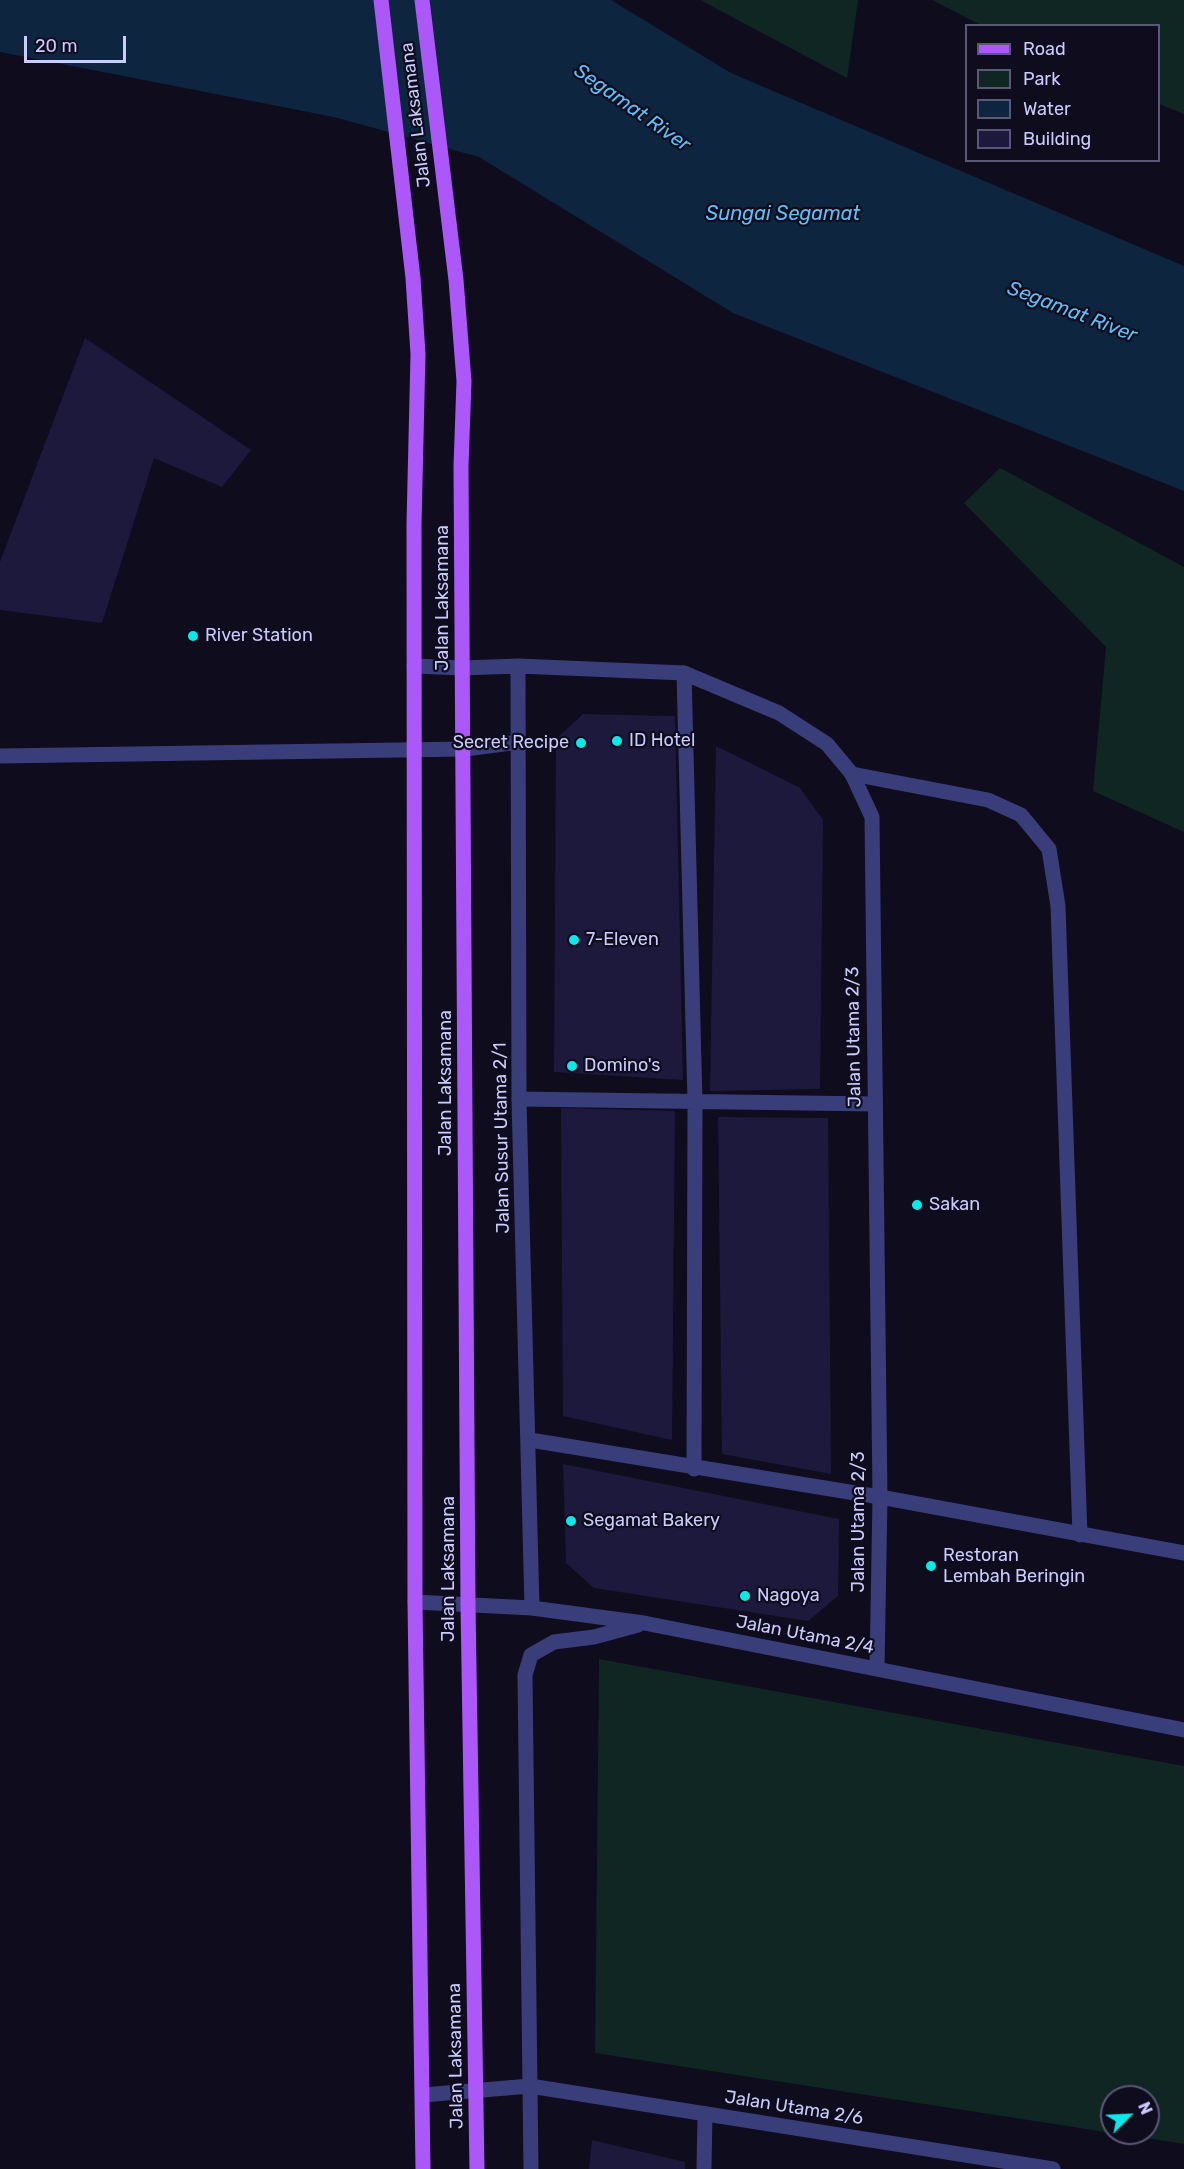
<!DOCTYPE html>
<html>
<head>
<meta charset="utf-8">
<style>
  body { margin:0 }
  #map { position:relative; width:1184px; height:2169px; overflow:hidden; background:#0e0c1d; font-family:Rubik,sans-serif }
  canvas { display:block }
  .legend { position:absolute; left:965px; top:24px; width:195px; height:138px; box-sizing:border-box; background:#0e0c1d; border:2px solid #5a5877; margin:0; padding:8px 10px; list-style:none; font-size:18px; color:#cbcbfd }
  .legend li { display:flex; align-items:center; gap:12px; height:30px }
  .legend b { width:30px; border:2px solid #5a5877 }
  .north { position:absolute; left:1100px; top:2085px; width:60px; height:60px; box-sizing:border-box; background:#0e0c1d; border:2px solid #5a5877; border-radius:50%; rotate:66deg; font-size:16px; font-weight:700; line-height:24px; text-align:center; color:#cbcbfd }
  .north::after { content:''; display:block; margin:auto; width:21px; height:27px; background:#0ae9e9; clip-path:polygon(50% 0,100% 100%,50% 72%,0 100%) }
  .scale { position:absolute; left:24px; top:36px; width:102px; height:27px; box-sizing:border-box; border:3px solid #cbcbfd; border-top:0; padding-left:8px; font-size:18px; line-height:21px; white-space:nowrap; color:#cbcbfd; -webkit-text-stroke:4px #0e0c1d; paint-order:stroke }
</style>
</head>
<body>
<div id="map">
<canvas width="1184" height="2169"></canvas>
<ul class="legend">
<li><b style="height:8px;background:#ac57f8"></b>Road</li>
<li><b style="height:16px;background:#102623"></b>Park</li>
<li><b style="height:16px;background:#0e2540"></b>Water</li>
<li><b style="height:16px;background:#1d193d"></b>Building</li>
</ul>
<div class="north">N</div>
<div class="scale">20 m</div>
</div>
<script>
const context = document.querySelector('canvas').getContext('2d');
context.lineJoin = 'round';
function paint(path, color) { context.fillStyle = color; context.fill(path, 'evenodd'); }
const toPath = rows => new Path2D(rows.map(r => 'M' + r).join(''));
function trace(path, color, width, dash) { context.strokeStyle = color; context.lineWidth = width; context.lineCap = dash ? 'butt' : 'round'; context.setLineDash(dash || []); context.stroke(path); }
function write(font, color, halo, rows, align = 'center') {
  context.font = font + ' Rubik,sans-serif'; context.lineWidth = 4.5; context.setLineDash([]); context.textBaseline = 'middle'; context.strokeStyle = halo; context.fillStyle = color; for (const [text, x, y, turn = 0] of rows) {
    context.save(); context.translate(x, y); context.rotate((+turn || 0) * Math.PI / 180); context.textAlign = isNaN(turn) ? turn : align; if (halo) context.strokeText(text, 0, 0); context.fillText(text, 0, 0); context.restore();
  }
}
paint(toPath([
  [700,0,858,0,847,78],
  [932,0,1184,0,1184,114,1159,104,1158,26,981,25],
  [1000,468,1184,567,1184,832,1093,791,1106,647,964,503],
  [599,1659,1184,1766,1184,2144,1114,2133,1148,2133,1148,2097,1112,2097,1112,2133,595,2053]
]), '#102623');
paint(toPath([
  [0,0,611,0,731,73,1184,266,1184,491,733,313,479,157,334,117,0,52]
]), '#0e2540');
paint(toPath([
  [85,338,251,450,222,487,154,458,102,623,0,610,0,562],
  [583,714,675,716,683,1080,554,1072,556,739],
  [716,746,800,788,823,820,820,1089,710,1091],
  [561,1108,675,1111,672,1440,563,1416],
  [718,1117,828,1118,831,1474,722,1454],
  [563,1464,839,1519,838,1596,808,1621,594,1588,566,1563],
  [592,2140,685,2162,685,2169,589,2169]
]), '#1d193d');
trace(toPath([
  [684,673,695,1102,694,1469],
  [852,774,988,800,1021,815,1049,849,1058,906,1080,1535],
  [519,1099,875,1104],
  [530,1440,880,1497,1184,1553],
  [704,2169,705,2114]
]), '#393d7a', 15);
trace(toPath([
  [414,666,463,668,518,666,684,673,779,713,827,744,852,774,872,817,880,1497,877,1669],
  [518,666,519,1099,532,1608],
  [0,756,465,749,519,742],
  [415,1602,532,1608,644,1623,1184,1730],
  [423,2095,530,2086,1053,2169],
  [531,2169,525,1675,531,1655,554,1642,594,1637,638,1625]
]), '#393d7a', 15);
trace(toPath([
  [381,0,413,278,418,354,414,524,415,1602,423,2169],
  [422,0,456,280,464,381,461,466,468,1605,477,2169]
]), '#ac57f8', 15);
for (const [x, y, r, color] of [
  [193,636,6,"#0ae9e9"],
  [617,741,6,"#0ae9e9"],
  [581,743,6,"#0ae9e9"],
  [574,940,6,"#0ae9e9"],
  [572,1066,6,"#0ae9e9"],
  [917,1205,6,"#0ae9e9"],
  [571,1521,6,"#0ae9e9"],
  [931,1566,6,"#0ae9e9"],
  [745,1596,6,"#0ae9e9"]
]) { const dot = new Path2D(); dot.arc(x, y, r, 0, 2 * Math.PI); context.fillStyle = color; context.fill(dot); trace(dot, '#0e0c1d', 2); }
write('18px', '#cbcbfd', '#0e0c1d', [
  ["Jalan Laksamana",416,115,-97],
  ["Jalan Laksamana",443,598,-90],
  ["Jalan Utama 2/3",854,1037,-91],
  ["Jalan Laksamana",446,1083,-90],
  ["Jalan Susur Utama 2/1",502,1138,-91],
  ["Jalan Utama 2/3",859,1522,-90],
  ["Jalan Laksamana",449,1569,-90],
  ["Jalan Utama 2/4",805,1635,11],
  ["Jalan Laksamana",456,2056,-91],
  ["Jalan Utama 2/6",794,2108,9]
]);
write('18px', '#cbcbfd', '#0e0c1d', [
  ["River Station",205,636],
  ["ID Hotel",629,741],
  ["Secret Recipe",569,743,"right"],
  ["7-Eleven",586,940],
  ["Domino's",584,1066],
  ["Sakan",929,1205],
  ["Segamat Bakery",583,1521],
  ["Restoran",943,1556],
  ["Lembah Beringin",943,1577],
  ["Nagoya",757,1596]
], 'left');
write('italic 20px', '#5dc0f8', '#0e0c1d', [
  ["Segamat River",632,108,35],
  ["Sungai Segamat",783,214],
  ["Segamat River",1072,312,21]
]);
</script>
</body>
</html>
